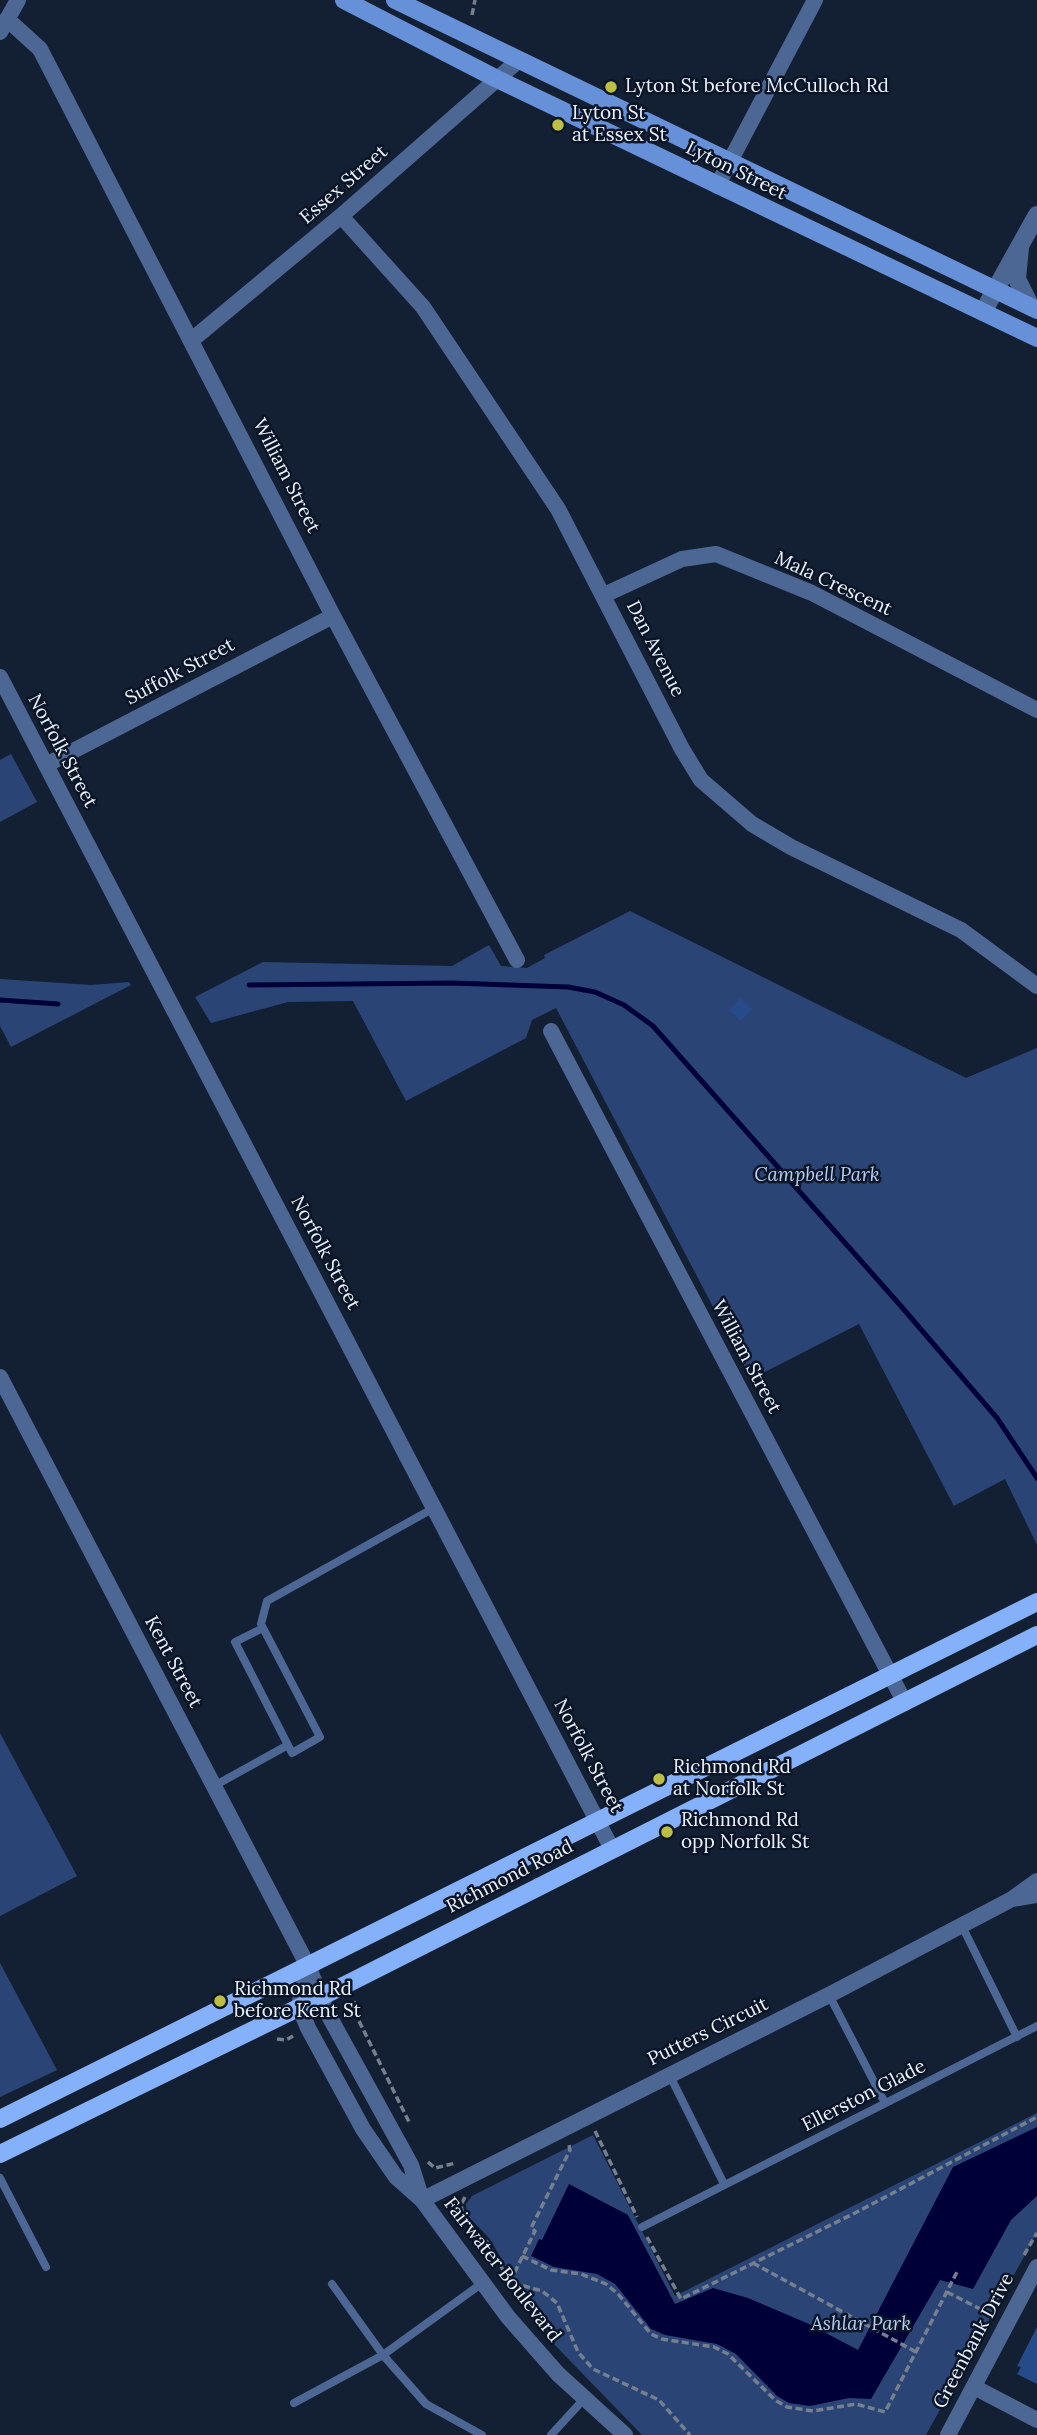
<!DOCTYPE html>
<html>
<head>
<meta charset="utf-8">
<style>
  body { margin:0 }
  canvas { display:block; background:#131f32 }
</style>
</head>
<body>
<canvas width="1037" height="2435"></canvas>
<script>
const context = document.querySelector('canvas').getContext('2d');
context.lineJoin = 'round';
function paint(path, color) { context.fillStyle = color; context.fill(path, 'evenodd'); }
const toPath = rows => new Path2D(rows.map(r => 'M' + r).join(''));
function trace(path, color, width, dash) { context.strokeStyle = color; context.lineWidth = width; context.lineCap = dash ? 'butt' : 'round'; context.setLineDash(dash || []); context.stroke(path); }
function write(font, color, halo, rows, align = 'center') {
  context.font = font + ' Lora,serif'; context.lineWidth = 5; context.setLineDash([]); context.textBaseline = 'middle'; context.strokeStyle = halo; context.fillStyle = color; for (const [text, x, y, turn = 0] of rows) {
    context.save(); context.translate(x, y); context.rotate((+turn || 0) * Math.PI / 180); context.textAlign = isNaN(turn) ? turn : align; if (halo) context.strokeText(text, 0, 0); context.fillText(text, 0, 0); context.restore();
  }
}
paint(toPath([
  [11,754,37,802,0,822,0,760],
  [630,911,966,1078,1037,1048,1037,1545,1005,1479,954,1506,859,1324,751,1379,556,1008,532,1020,526,1038,406,1101,353,1001,288,1002,211,1023,195,997,263,962,452,966,489,945,501,966,527,968,545,958,544,955],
  [0,979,91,985,129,982,131,985,11,1047,0,1026],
  [0,1733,77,1876,0,1916],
  [0,1963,57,2070,0,2097],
  [1037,2113,1037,2233,926,2435,642,2435,547,2337,490,2239,467,2215,466,2204,472,2196,593,2135,675,2296]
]), '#2a4575');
paint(toPath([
  [1037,2127,1037,2196,1011,2220,973,2289,940,2280,871,2399,849,2398,810,2406,789,2403,777,2396,736,2354,717,2344,665,2335,651,2329,615,2284,597,2274,554,2267,531,2256,539,2239,542,2240,569,2184,628,2215,675,2304,713,2288,748,2298,809,2324,858,2350,953,2167]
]), '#000039');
trace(toPath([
  [249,985,452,983,568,987,595,992,624,1005,653,1026,900,1305,997,1418,1037,1478],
  [0,1000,58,1004]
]), '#000039', 5);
paint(toPath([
  [741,998,752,1009,741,1021,729,1010],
  [1037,2327,1037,2384,1017,2374,1021,2367,1017,2366]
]), '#264b8a');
trace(toPath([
  [472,15,475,0],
  [354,2001,356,2015,410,2124],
  [277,2039,286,2040,293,2036],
  [595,2131,637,2217],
  [428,2162,435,2168,456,2163],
  [465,2197,461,2205,464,2219,487,2242,510,2282,542,2291,557,2303,578,2352,593,2369,659,2400,690,2435],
  [647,2237,681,2299,855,2213,1037,2117],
  [1024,2255,1037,2233],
  [522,2256,551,2270,581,2274,606,2284,618,2294,651,2334,662,2339,714,2347,728,2354,775,2400,787,2407,813,2411,856,2404,885,2412,958,2270],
  [753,2263,916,2352],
  [510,2282,535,2231,531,2228,570,2150,569,2145],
  [947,2292,992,2315]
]), '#757f8e', 3.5, [7, 3.5]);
trace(toPath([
  [263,1628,235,1642,292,1753,320,1737,261,1624,267,1601,434,1508],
  [214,1786,288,1745],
  [962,1926,1017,2037],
  [829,1995,885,2103],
  [669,2074,724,2184],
  [0,2178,46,2267],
  [642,2227,1037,2026],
  [481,2284,383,2355,426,2404,482,2435],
  [294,2403,383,2355,332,2284],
  [551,2435,584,2399]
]), '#4d6794', 8);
trace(toPath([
  [7,19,40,49,333,616,517,960],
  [0,32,18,0],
  [717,186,815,0],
  [341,216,423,307,558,509,682,749,701,780,752,824,791,847,961,930,1037,986],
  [193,339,341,216,519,60],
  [604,595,682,559,716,554,812,593,1037,710],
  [0,677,612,1849],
  [46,765,333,616],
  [551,1031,905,1703],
  [0,1377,308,1966,329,2016,411,2165,422,2200,508,2317,558,2374,625,2435],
  [1012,1899,1037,1895],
  [308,1966,299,2006,308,2028,363,2129,396,2177,422,2200],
  [422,2200,829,1995,1012,1899,1037,1881],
  [974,2387,1037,2420],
  [948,2435,1037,2267]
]), '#4d6794', 16);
trace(toPath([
  [1020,248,1017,279,1031,307],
  [983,312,1037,215]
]), '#4d6794', 18);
trace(toPath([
  [344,0,497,79,1037,338],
  [395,0,1037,310]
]), '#6690d8', 18);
trace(toPath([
  [0,2119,1037,1602],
  [0,2154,347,1984,1037,1635]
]), '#85b1fb', 18);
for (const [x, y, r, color] of [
  [611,87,7,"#bcbf43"],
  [558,125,7,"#bcbf43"],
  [659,1779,7,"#bcbf43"],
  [667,1832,7,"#bcbf43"],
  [220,2001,7,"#bcbf43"]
]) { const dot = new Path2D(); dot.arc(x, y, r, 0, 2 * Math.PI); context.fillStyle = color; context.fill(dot); trace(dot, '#0b1528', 2.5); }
write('19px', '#ebf2fd', '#0b1528', [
  ["Lyton St before McCulloch Rd",625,87],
  ["Lyton St",572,114],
  ["at Essex St",572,136],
  ["Richmond Rd",673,1768],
  ["at Norfolk St",673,1790],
  ["Richmond Rd",681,1821],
  ["opp Norfolk St",681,1843],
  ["Richmond Rd",234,1990],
  ["before Kent St",234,2012]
], 'left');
write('19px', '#ebf2fd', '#0b1528', [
  ["Lyton Street",736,171,26],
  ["Essex Street",344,185,-41],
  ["William Street",286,476,63],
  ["Mala Crescent",833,584,25],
  ["Dan Avenue",655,649,63],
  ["Suffolk Street",180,672,-28],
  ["Norfolk Street",62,751,62],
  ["Norfolk Street",325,1253,62],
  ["William Street",746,1357,62],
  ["Kent Street",173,1662,62],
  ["Norfolk Street",588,1756,62],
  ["Richmond Road",510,1877,-27],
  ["Putters Circuit",708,2032,-26],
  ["Ellerston Glade",864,2096,-27],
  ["Fairwater Boulevard",502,2270,52],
  ["Greenbank Drive",974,2341,-62]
]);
write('italic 19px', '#b7cdf2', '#0b1528', [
  ["Campbell Park",817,1176],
  ["Ashlar Park",861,2325]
]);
</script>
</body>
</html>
